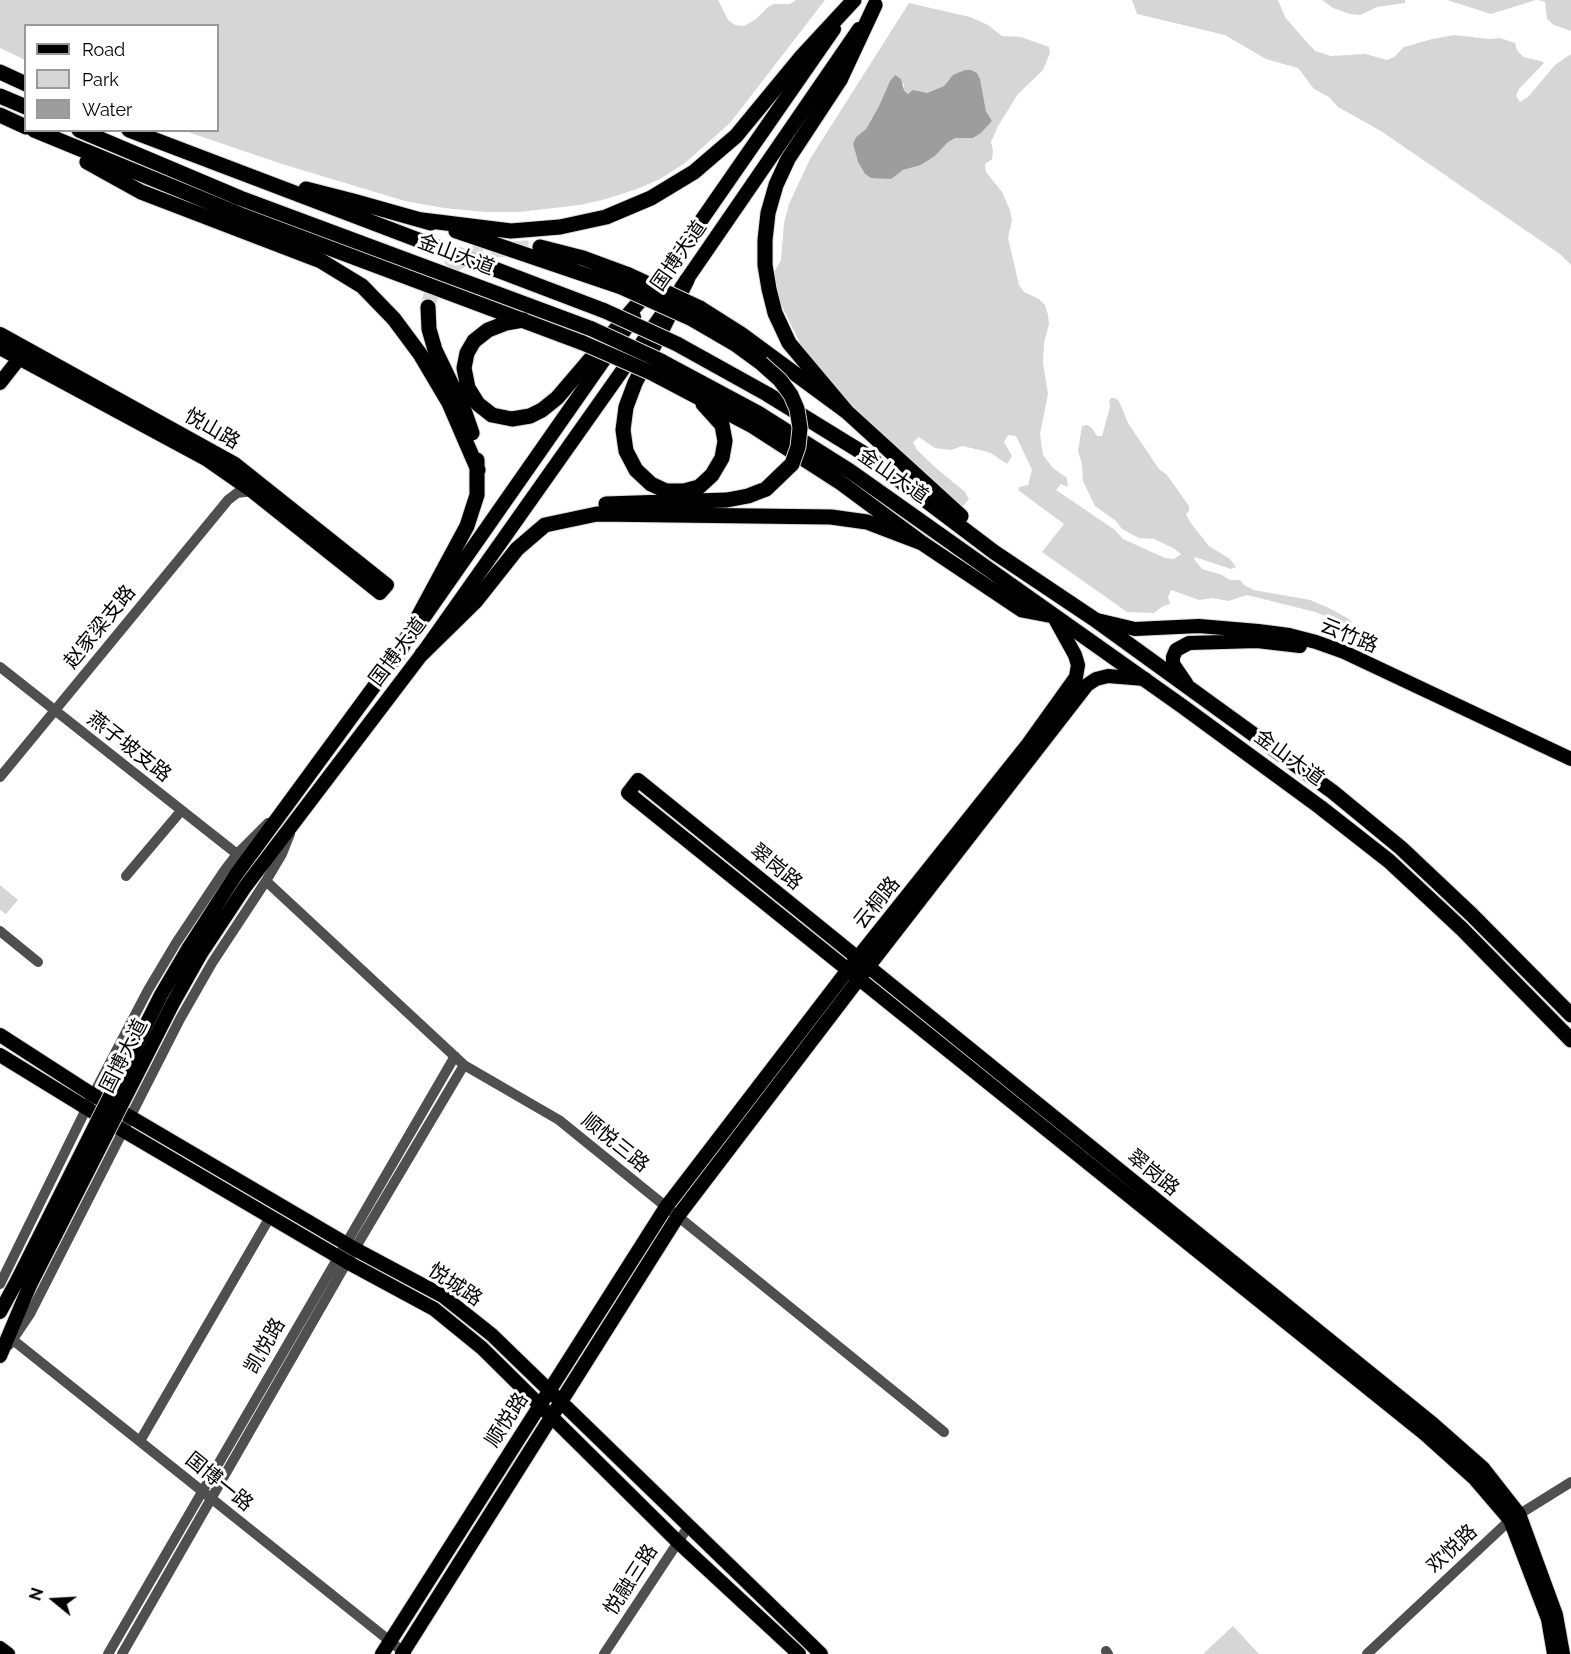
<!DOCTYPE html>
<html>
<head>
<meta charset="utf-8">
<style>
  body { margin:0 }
  #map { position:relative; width:1571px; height:1654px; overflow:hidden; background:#fff; font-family:Raleway,sans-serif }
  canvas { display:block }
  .legend { position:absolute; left:24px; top:24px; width:195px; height:108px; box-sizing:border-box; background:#fff; border:2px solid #999; margin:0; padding:8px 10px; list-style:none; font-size:18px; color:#000 }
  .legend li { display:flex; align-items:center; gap:12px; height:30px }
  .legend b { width:30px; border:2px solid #999 }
  .north { position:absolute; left:24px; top:1570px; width:60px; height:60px; -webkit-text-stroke:4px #fff; paint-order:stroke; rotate:288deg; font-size:16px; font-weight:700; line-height:24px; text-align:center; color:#000 }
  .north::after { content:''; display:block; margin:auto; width:21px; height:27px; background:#000; clip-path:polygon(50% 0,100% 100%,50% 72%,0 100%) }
</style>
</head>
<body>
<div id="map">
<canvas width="1571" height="1654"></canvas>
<ul class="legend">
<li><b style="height:8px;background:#000"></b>Road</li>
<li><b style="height:16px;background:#d6d6d6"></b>Park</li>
<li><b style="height:16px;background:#9d9d9d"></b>Water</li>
</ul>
<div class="north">N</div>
</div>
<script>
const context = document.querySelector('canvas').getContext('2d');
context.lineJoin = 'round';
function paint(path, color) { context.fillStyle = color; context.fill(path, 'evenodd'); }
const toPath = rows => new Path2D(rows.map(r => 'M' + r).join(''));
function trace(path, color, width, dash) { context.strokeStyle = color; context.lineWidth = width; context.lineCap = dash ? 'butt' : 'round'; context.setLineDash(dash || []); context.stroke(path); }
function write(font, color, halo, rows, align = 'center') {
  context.font = font + ' Raleway,"Noto Sans SC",sans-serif'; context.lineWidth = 6; context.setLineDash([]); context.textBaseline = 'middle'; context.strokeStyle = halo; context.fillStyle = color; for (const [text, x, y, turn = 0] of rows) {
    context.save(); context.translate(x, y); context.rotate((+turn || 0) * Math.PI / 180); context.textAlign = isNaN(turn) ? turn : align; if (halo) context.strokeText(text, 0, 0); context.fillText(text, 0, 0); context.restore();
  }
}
paint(toPath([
  [0,0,718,0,728,20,735,25,744,26,756,19,768,7,774,4,790,4,796,0,825,0,730,123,685,163,660,179,637,189,606,199,580,205,519,212,485,212,444,208,405,201,282,164,185,131,218,130,218,26,26,26,25,60,0,48],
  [1132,0,1278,0,1285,17,1304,39,1315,51,1331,56,1365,54,1387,60,1394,57,1404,47,1432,39,1454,35,1489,39,1500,38,1515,43,1517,50,1523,57,1541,61,1544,63,1519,89,1516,96,1520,102,1528,97,1555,65,1571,54,1571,265,1560,254,1381,131,1338,107,1329,97,1314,89,1298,68,1266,59,1225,35,1137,14],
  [1322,0,1405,0,1405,3,1377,7,1360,15,1350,14,1333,8],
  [1447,0,1536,0,1491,14],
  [1538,0,1571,0,1571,31,1554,25,1547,19,1545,2],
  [909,3,970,17,988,25,1002,36,1021,37,1049,47,1050,53,1043,70,1018,94,998,126,991,142,993,151,992,159,985,164,986,172,1002,192,1010,210,1012,220,1008,238,1019,285,1024,292,1039,299,1045,305,1048,315,1049,324,1044,343,1043,363,1048,394,1040,434,1043,455,1053,468,1067,478,1068,487,1061,484,1056,490,1115,530,1123,539,1165,558,1174,559,1181,554,1173,548,1154,539,1139,538,1122,529,1116,521,1095,506,1083,481,1082,464,1078,451,1082,426,1087,425,1091,427,1097,436,1102,436,1110,407,1109,402,1111,398,1115,398,1119,401,1128,423,1159,469,1167,475,1189,506,1189,511,1186,514,1190,522,1209,546,1230,559,1236,567,1231,569,1195,557,1194,559,1202,569,1222,575,1230,580,1240,580,1244,585,1254,590,1310,600,1329,608,1349,619,1352,622,1351,626,1315,612,1247,595,1228,601,1213,598,1199,600,1171,590,1168,597,1170,604,1163,606,1154,613,1127,612,1042,552,1064,524,1018,490,1019,487,1028,485,1032,470,1016,436,1008,435,1004,442,1012,456,1007,464,991,453,980,450,962,446,951,450,935,448,919,437,913,442,917,450,936,468,965,492,969,499,963,506,955,501,852,406,802,347,779,300,774,273,781,260,784,223,789,204,810,159],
  [980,79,986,111,992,121,981,133,973,138,955,138,947,143,935,156,921,165,903,170,895,175,871,178,865,174,858,162,853,144,856,137,866,129,879,106,890,81,904,84,904,90,909,94,927,93,944,86,948,81],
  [0,885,18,900,6,914,0,910],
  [1233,1626,1259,1654,1203,1654]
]), '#d6d6d6');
paint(toPath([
  [965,70,971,70,977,73,980,79,986,111,992,121,981,133,973,138,955,138,947,143,935,156,921,165,903,170,891,179,871,178,865,174,858,162,853,144,856,137,866,129,879,106,890,81,895,75,901,79,904,90,908,94,913,90,927,93,944,86,953,75]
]), '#9d9d9d');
trace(toPath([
  [428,307,433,287,451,266,480,251,540,247]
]), '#d9d9d9', 15, [15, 8]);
const major = toPath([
  [664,274,834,29],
  [681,288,859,29],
  [0,334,235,464,387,585,380,593,252,491,206,459,0,348],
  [0,383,25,351],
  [425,616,634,317],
  [1097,620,1135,629,1199,626,1258,631,1289,635,1316,642,1344,652,1571,759],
  [1186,683,1173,664,1173,657,1176,650,1189,643,1257,641,1300,646],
  [188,949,235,876,403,647],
  [200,955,245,887,422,654,670,303],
  [0,1035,93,1095,355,1249,443,1296,492,1335,821,1654],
  [0,1055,124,1131,347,1262,434,1309,482,1348,678,1542,799,1654],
  [0,1312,18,1279],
  [0,1356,30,1285],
  [0,1648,8,1654],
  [382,1654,666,1207,847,971,1028,744,1076,677,1078,665,1075,655,1054,617],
  [402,1654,678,1216,858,980,1087,685,1096,679,1108,676,1145,679],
  [1554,1654,1548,1619,1510,1520,1474,1478,1425,1434,628,793,638,780,1433,1424,1483,1468,1519,1514,1556,1615,1563,1654]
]);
const highway = toPath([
  [0,72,26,84],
  [0,96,26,107],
  [0,115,26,127],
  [34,130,241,215,583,343],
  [79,130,240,198,592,329],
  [129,130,605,311],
  [87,162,141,192,321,261,362,286,394,319,420,354,449,403,478,470],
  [306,189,353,201,431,223],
  [422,220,511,231,560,227,606,217,651,198,694,172,736,136,802,56,854,0],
  [456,231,621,287],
  [540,247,583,258,629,275],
  [687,280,635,383,626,407,623,430,626,451,636,470,651,484,666,491,684,491,699,487,712,475,722,458,725,441,722,425,703,404],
  [428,307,429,329,435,350,464,410,472,433],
  [700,308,741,334,847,412,961,516],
  [692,319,735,344,761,363],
  [523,320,506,323,488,330,474,341,467,353,464,368,468,388,478,404,492,415,512,419,530,416,542,410,557,398,669,267],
  [677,344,767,394,863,453,994,552,1094,619,1333,792,1401,848,1472,915,1571,1015],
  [661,361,758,413,850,471,1182,706,1320,807,1389,861,1462,929,1571,1040],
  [654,374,751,425,841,483,922,543,1022,610,1048,615],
  [847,412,789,343,775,313,769,289,765,265,765,240,768,213,776,185,788,159,840,80,875,5],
  [606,504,727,500,748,496,766,489],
  [422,654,475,602,517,549,545,525,597,514,831,517,867,522,922,543],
  [397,656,467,526,477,495,477,460]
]);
trace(major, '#dbdbdb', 16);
trace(highway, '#dbdbdb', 17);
trace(toPath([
  [0,667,237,854],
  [0,777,228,500,237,493,252,491],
  [126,876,181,811],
  [266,881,464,1065,559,1120,944,1432],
  [0,931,38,962],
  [0,1284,93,1095,148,990,176,943,224,871,237,854,268,823],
  [13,1340,406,1654],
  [9,1345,30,1314,180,1019,212,963,266,881,282,854,290,834],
  [140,1441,270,1217],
  [1106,1651,1108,1654],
  [108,1654,455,1056],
  [122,1654,347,1262,464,1065],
  [604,1654,688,1527],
  [1367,1654,1510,1520,1571,1482]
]), '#4f4f4f', 10);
trace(major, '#000', 14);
trace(highway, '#000', 15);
const majorBridge = toPath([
  [18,1279,161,995,188,949],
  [30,1285,173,1003,200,955]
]);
const highwayBridge = toPath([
  [629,275,700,308],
  [621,287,692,319],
  [605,311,677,344],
  [592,329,661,361],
  [583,343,654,374],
  [761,363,780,380,791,395,797,409,800,428,798,447,792,464,766,489]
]);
trace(majorBridge, '#dbdbdb', 16, []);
trace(highwayBridge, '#dbdbdb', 17, []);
trace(majorBridge, '#000', 14);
trace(highwayBridge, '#000', 15);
write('20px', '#000', '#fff', [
  ["金山大道",456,255,21],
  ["国博大道",679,256,-55],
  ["悦山路",212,429,30],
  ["金山大道",893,476,35],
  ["赵家梁支路",100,627,-51],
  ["云竹路",1349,636,22],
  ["国博大道",398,652,-53],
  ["燕子坡支路",129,747,38],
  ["金山大道",1289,758,36],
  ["翠岗路",776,867,39],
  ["云桐路",877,903,-51],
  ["国博大道",124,1056,-63],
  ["顺悦三路",615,1143,39],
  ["翠岗路",1153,1173,39],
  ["悦城路",455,1285,34],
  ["凯悦路",265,1346,-60],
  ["顺悦路",507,1420,-57],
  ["国博一路",219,1482,39],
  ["欢悦路",1452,1549,-43],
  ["悦融三路",631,1580,-57]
]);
</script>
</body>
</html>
